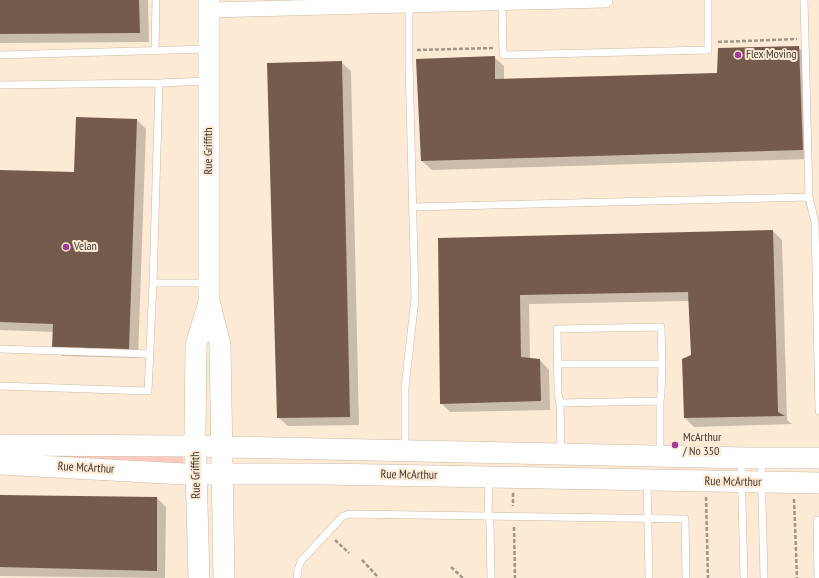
<!DOCTYPE html>
<html>
<head>
<meta charset="utf-8">
<style>
  body { margin:0 }
  canvas { display:block; background:#fcead5 }
</style>
</head>
<body>
<canvas width="819" height="578"></canvas>
<script>
const context = document.querySelector('canvas').getContext('2d');
context.lineJoin = 'round';
function paint(path, color) { context.fillStyle = color; context.fill(path, 'evenodd'); }
const toPath = rows => new Path2D(rows.map(r => 'M' + r).join(''));
function trace(path, color, width, dash) { context.strokeStyle = color; context.lineWidth = width; context.lineCap = dash ? 'butt' : 'round'; context.setLineDash(dash || []); context.stroke(path); }
function write(font, color, halo, rows, align = 'center') {
  context.font = font + ' "PT Sans Narrow",sans-serif'; context.lineWidth = 4; context.setLineDash([]); context.textBaseline = 'middle'; context.strokeStyle = halo; context.fillStyle = color; for (const [text, x, y, turn = 0] of rows) {
    context.save(); context.translate(x, y); context.rotate((+turn || 0) * Math.PI / 180); context.textAlign = isNaN(turn) ? turn : align; if (halo) context.strokeText(text, 0, 0); context.fillText(text, 0, 0); context.restore();
  }
}
paint(toPath([
  [47,454,182,456,184,462,182,464,47,458]
]), '#ffcbc0');
paint(toPath([
  [0,0,148,0,149,42,0,43],
  [798,47,808,56,812,159,432,170,422,161,494,57,504,66,504,80,718,74],
  [341,62,351,71,359,425,288,426,278,417],
  [137,120,146,129,138,358,62,356,53,346,53,332,0,330,0,171,75,173],
  [773,231,782,240,787,420,792,424,694,427,685,418,692,355,689,301,529,304,530,359,540,360,549,370,550,410,450,412,441,403,439,239],
  [0,496,157,498,166,507,165,578,0,576]
]), '#0003');
paint(toPath([
  [0,0,139,0,140,33,0,34],
  [799,46,803,150,421,161,416,59,495,56,495,79,717,73,718,48],
  [342,61,350,417,277,418,267,63],
  [76,117,137,119,129,349,52,347,53,324,0,322,0,170,74,172],
  [773,230,778,412,785,416,684,418,682,359,691,355,688,292,520,295,521,357,540,359,541,401,440,404,438,238],
  [0,495,157,497,157,571,0,567]
]), '#755b4c');
const lane = toPath([
  [804,0,809,197,815,223,819,411],
  [502,3,503,55,708,50,708,0],
  [155,51,156,0],
  [0,55,208,49],
  [0,85,159,83],
  [413,207,809,197],
  [153,283,159,83,207,81],
  [0,349,149,354],
  [558,364,662,364],
  [0,386,148,391,153,283,207,283],
  [560,403,660,401],
  [405,448,405,387,415,299,409,62,409,5],
  [561,453,560,403,558,394,557,329,661,327,662,364,661,394,660,401,660,454],
  [741,460,744,578],
  [761,460,764,578],
  [489,479,488,517,490,524,491,578],
  [647,482,649,578],
  [297,578,298,570,301,561,340,519,343,516,350,514,685,519,686,578],
  [818,578,817,520,819,520]
]);
const street = toPath([
  [209,10,605,0]
]);
const secondary = toPath([
  [209,0,209,301,220,345,224,578],
  [0,445,184,446,747,458,819,458],
  [0,464,184,474,324,474,819,483],
  [199,578,195,433,196,345,209,302]
]);
trace(lane, '#ceb8a0', 8);
trace(street, '#ceb8a0', 16);
trace(secondary, '#ceb8a0', 22);
trace(toPath([
  [718,42,797,39],
  [417,50,494,48],
  [513,493,513,506],
  [706,497,708,578],
  [794,499,797,578],
  [514,527,515,578],
  [335,540,349,553],
  [362,560,378,577],
  [451,567,463,578]
]), '#a39586', 2.5, [4, 2]);
trace(lane, '#fff', 7);
trace(street, '#fff', 15);
trace(secondary, '#fff', 21);
for (const [x, y, r, color] of [
  [738,55,4,"#a53a9b"],
  [66,247,4,"#a53a9b"],
  [675,445,4,"#a53a9b"]
]) { const dot = new Path2D(); dot.arc(x, y, r, 0, 2 * Math.PI); context.fillStyle = color; context.fill(dot); trace(dot, '#fcead5', 1.5); }
write('12px', '#42392f', '#fcead5', [
  ["Flex Moving",746,55],
  ["Velan",74,247],
  ["McArthur",683,438],
  ["/ No 350",683,452]
], 'left');
write('12px', '#42392f', '#fcead5', [
  ["Rue Griffith",209,151,-90],
  ["Rue McArthur",86,468,3],
  ["Rue Griffith",196,475,-91],
  ["Rue McArthur",409,475,1],
  ["Rue McArthur",733,482,1]
]);
</script>
</body>
</html>
